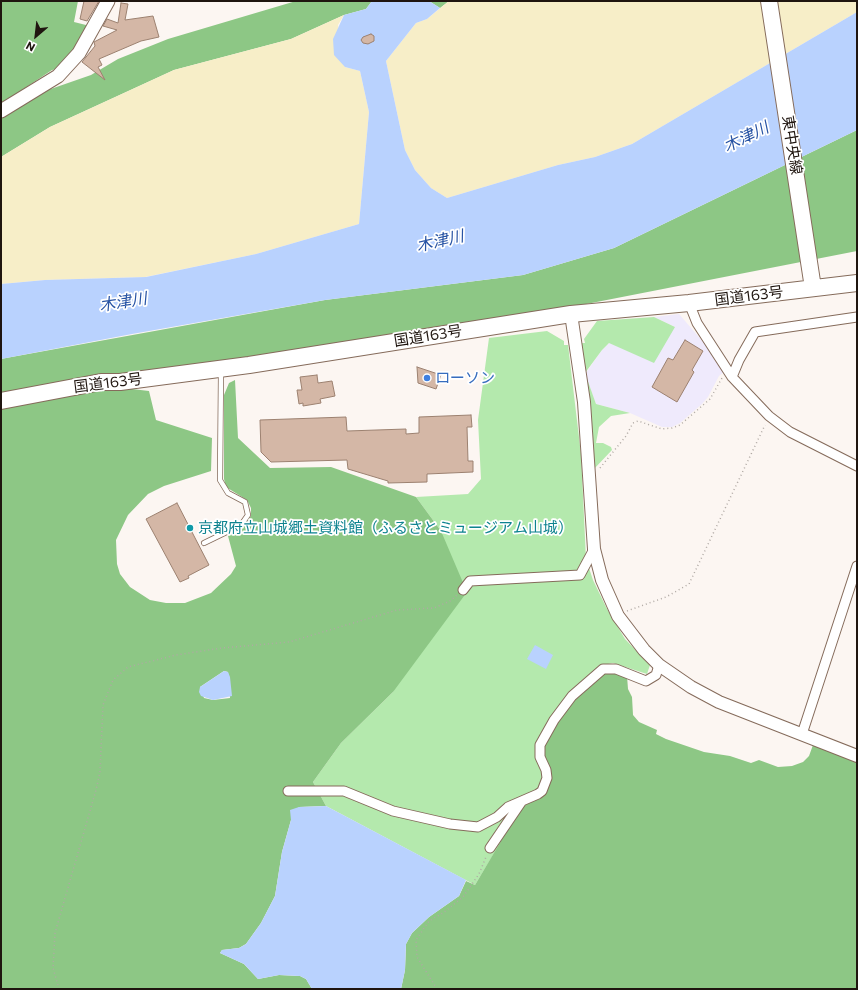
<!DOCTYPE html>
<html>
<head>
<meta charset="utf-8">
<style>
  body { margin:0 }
  #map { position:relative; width:858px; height:990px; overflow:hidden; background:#fcf6f2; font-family:Commissioner,sans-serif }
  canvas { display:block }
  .frame { position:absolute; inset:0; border:2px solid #1f150f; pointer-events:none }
  .north { position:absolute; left:16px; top:16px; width:40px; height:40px; -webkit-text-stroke:3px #fff; paint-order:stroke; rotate:208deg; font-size:11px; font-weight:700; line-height:16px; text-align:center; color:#1f150f }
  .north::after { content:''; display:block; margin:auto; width:14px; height:18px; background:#1f150f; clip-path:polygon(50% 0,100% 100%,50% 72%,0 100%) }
</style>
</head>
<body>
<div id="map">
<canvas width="858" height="990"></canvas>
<div class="frame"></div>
<div class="north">N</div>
</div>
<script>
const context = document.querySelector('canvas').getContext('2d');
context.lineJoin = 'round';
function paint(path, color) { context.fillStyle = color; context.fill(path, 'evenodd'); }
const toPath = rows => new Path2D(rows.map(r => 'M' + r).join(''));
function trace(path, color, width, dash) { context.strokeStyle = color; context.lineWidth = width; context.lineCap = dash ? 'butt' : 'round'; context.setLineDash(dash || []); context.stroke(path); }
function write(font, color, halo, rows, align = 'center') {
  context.font = font + ' Commissioner,"Noto Sans JP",sans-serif'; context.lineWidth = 3.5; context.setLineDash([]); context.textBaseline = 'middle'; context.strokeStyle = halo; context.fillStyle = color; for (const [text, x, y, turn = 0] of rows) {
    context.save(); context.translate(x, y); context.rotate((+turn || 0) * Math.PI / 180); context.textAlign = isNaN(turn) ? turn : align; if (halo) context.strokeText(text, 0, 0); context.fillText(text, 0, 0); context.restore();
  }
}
paint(toPath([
  [679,314,711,351,724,372,719,376,708,397,702,404,680,423,672,427,662,427,630,413,596,404,585,374,602,350,609,343,675,327,654,317]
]), '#efeafc');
paint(toPath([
  [654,317,675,327,654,363,609,343,602,350,585,373,596,404,630,413,611,416,599,427,596,443,603,443,611,447,612,450,594,469,581,343,585,343,584,339,597,321],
  [547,331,564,341,564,345,568,345,581,454,586,559,593,580,606,607,625,639,650,665,647,674,613,663,603,665,547,790,524,803,475,885,326,806,313,782,341,743,393,692,441,531,416,497,468,494,481,479,478,420,489,338]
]), '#b4e9ad');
paint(toPath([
  [1,1,78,1,74,22,90,26,80,46,58,69,52,70,1,104],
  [296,1,372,1,366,9,344,15,291,39,174,70,50,127,1,157,1,118,45,91,91,75,118,59,168,39],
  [429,1,449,1,440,8],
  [857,130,857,251,525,316,1,396,1,359,6,358,325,300,523,275,614,248],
  [235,380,238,438,270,468,331,467,416,497,441,531,467,592,393,692,341,743,313,782,326,806,299,807,291,820,282,852,275,896,261,923,246,944,239,948,222,950,220,953,244,964,258,979,279,975,300,976,306,979,312,989,1,989,1,406,72,393,131,386,132,389,149,391,156,420,212,438,211,471,164,486,148,494,128,515,116,540,117,564,120,574,130,587,150,600,166,603,185,603,211,593,231,574,236,566,228,536,244,526,251,516,251,508,247,500,226,487,224,479,224,395,229,383],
  [224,671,228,672,230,698,213,700,204,698,200,687],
  [603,671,627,676,628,689,632,697,633,715,639,722,657,730,656,734,666,739,704,752,730,756,751,763,759,760,778,767,792,766,803,762,809,756,813,745,857,762,857,989,401,989,405,970,406,944,412,933,429,917,459,896,466,881,475,885,524,802,547,790,550,783,542,753,543,742,573,698]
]), '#8dc785');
paint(toPath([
  [449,1,857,1,857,12,632,144,595,157,558,165,447,198,431,188,415,170,405,150,386,61,416,23,427,19],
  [344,15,338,25,345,67,360,71,369,112,359,224,256,254,145,277,45,280,1,284,1,157,50,127,174,70,291,39]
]), '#f7eec8');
paint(toPath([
  [372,1,429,1,440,8,427,19,416,23,386,61,405,150,415,170,431,188,447,198,558,165,595,157,632,144,857,12,857,130,614,248,523,275,325,300,132,334,1,359,1,284,45,280,146,277,256,254,359,224,369,112,360,71,345,67,334,55,333,39,344,15,366,9],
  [535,645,553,655,546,669,527,659],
  [224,671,228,672,230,677,232,696,213,700,201,696,199,692,200,687],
  [326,806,466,880,459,896,429,917,412,933,406,944,405,970,401,989,312,989,306,979,300,976,279,975,258,979,244,964,220,953,222,950,239,948,246,944,261,923,275,896,282,852,291,820,290,810,299,807]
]), '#b9d2fe');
const building = toPath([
  [84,1,99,1,87,21,80,19,84,1],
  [121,3,128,4,125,20,153,16,159,37,141,41,99,59,102,65,98,67,105,80,82,62,95,46,94,42,117,30,103,26,107,19,118,23,121,3],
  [371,34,374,36,374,41,368,44,363,43,361,40,363,37,371,34],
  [685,340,703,351,692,370,694,372,677,402,652,387,668,358,673,360,685,340],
  [417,367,441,375,436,389,418,383,417,367],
  [317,375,318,383,332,381,335,396,320,399,321,403,303,406,303,403,299,404,297,390,302,390,300,377,317,375],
  [471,415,472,427,467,427,468,461,473,461,473,472,427,474,427,482,388,483,388,481,348,469,347,460,271,462,261,452,260,420,346,417,347,431,406,429,406,434,419,433,419,417,471,415],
  [177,503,209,565,188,576,189,578,180,582,146,519,177,503]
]);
paint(building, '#d4b7a6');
trace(building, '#9c8170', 1);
const lane = toPath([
  [204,543,241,525,248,515,245,502,228,493,220,480,221,371]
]);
const street = toPath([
  [689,303,697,323,732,377,769,416,790,432,857,466],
  [732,377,739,360,755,332,857,317],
  [463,590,470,581,580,575,594,549],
  [802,734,857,566],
  [288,791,344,791,393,811,450,824,478,827,497,817,508,807,538,794,542,791,547,778,546,770,540,757,540,745,554,720,572,696,603,669,616,669,646,681,656,675,659,665],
  [490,848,522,801]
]);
const secondary = toPath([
  [571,314,584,402,594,549,602,580,618,616,644,650,659,665,691,687,719,702,857,756]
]);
const primary = toPath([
  [1,111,58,76,79,53,108,1]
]);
const highway = toPath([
  [769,1,813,288],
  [1,401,101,382,120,382,249,365,571,314,689,303,857,283]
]);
trace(lane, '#856b5b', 6);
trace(street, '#856b5b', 11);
trace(secondary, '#856b5b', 14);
trace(primary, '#856b5b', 15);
trace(highway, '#856b5b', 18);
trace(toPath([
  [600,468,626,436,633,423,638,421,662,429,672,428,680,425,710,399,722,378],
  [627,611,666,597,689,584,765,425],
  [59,989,53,968,55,933,96,790,100,772,103,705,113,680,128,667,176,655,222,648,289,642,397,610,434,608,450,601,457,595],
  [437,989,417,957,416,940,429,921,443,913,463,897,479,874,486,857]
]), '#b0a9a4', 1.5, [1, 3]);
trace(lane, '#fff', 4.5);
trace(street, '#fff', 9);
trace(secondary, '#fff', 12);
trace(primary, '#fff', 13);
trace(highway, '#fff', 16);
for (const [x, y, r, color] of [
  [427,378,4,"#3f7fe0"],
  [190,528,4,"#0f9aa8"]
]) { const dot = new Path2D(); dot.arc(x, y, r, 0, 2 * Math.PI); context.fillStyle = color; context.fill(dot); trace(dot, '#fff', 1.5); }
write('15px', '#1f150f', '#fff', [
  ["東中央線",792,145,81],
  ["国道163号",749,296,-7],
  ["国道163号",428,336,-9],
  ["国道163号",108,383,-7]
]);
write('15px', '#366cbe', '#fff', [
  ["ローソン",435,378]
], 'left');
write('15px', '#0d838f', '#fff', [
  ["京都府立山城郷土資料館（ふるさとミュージアム山城）",198,528]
], 'left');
write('italic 16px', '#2753a4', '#fff', [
  ["木津川",746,137,-26],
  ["木津川",440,241,-13],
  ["木津川",123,302,-9]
]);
</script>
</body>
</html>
